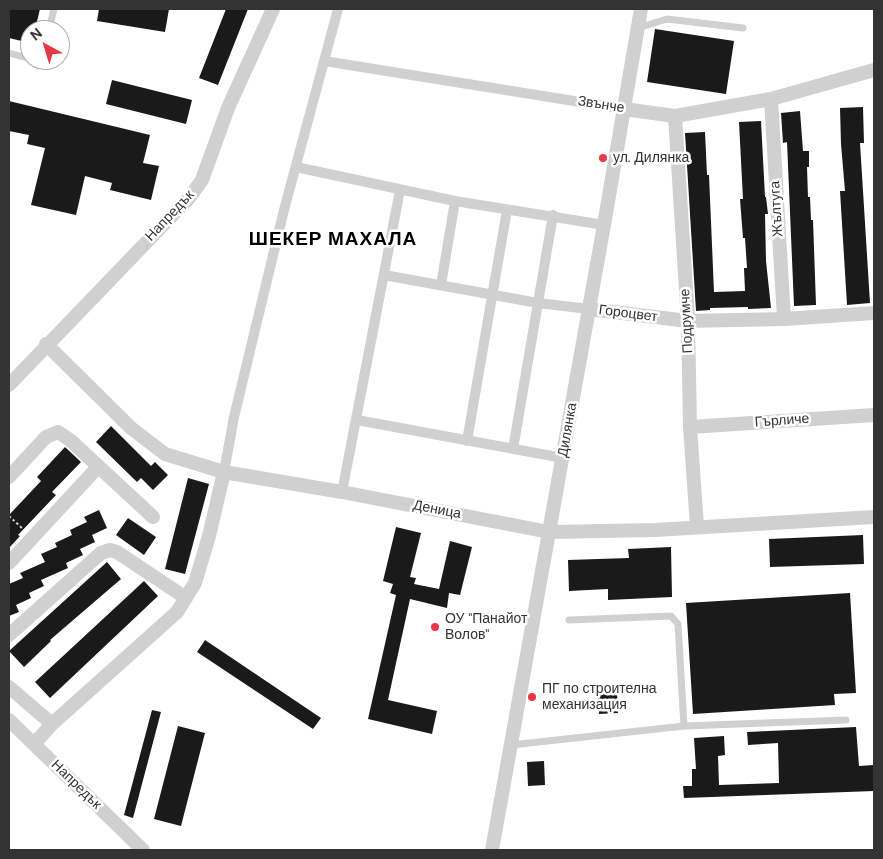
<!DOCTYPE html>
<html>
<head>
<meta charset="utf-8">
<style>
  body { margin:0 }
  #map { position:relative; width:883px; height:859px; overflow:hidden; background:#fff; font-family:"DM Sans",sans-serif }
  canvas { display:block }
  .frame { position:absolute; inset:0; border:10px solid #333; pointer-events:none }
  .north { position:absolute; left:20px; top:20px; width:50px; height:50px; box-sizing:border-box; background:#fff; border:1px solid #adadad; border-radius:50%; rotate:321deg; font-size:14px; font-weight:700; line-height:20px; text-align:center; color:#333 }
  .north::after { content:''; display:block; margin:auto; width:18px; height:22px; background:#e63946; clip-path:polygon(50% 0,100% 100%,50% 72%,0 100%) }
</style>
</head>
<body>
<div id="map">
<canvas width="883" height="859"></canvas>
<div class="frame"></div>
<div class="north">N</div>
</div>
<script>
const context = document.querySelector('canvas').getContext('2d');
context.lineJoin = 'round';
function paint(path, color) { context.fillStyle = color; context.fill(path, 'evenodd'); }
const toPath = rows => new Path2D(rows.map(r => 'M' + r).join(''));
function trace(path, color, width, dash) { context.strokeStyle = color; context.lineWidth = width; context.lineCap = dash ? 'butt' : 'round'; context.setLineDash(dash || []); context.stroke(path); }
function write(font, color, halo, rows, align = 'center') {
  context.font = font + ' "DM Sans",sans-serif'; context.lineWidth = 5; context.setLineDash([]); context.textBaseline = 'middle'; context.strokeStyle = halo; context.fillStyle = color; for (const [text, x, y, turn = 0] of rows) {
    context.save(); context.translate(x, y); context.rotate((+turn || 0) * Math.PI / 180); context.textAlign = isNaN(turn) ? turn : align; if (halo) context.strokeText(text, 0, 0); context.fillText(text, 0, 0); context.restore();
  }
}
paint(toPath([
  [9,9,40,9,35,30,30,30,30,43,9,38],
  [99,9,169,9,165,32,97,21],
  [226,9,248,9,218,85,199,78],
  [655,29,734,41,726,94,647,82],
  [112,80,192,100,186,124,106,104],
  [9,101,150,135,143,163,159,166,151,200,110,190,112,183,85,176,76,215,31,205,45,148,27,144,29,135,9,131],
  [863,107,864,143,860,143,870,303,847,305,840,191,845,191,841,144,840,108],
  [800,111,803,151,809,151,809,167,807,167,808,197,810,197,811,220,813,220,816,305,794,306,787,142,783,143,781,113],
  [761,121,765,197,766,197,768,214,765,214,766,261,771,308,748,309,748,307,710,308,710,310,696,311,685,133,705,132,707,175,709,175,714,292,745,291,744,268,747,268,745,238,743,238,740,199,743,199,739,122],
  [111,426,151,466,155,462,168,475,153,490,141,478,137,482,96,442],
  [65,447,81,462,52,492,56,495,18,535,20,536,9,548,9,515,41,481,37,477],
  [188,478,209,484,185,574,165,569],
  [99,510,107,528,92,535,95,542,80,549,83,555,66,563,68,568,41,580,44,586,29,593,31,598,16,605,19,612,9,616,9,584,23,578,20,573,45,562,41,554,57,547,55,543,72,535,70,530,87,522,84,517],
  [128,518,156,537,144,555,116,535],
  [396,527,421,533,410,577,416,578,414,584,439,589,450,541,472,547,460,595,449,593,447,608,410,599,388,700,437,711,432,734,368,719,396,595,390,593,393,584,383,581],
  [863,535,864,564,770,567,769,539],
  [671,547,672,597,608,600,608,589,569,591,568,560,629,558,628,549],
  [107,562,121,579,50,640,51,641,24,667,9,651],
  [144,581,158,596,50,698,35,682],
  [850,593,856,693,834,694,835,705,693,714,686,603],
  [205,640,321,718,313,729,197,652],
  [617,692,618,713,599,714,598,693],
  [152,710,161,712,133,818,124,815],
  [178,726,205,733,181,826,154,819],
  [856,727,859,766,874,765,874,791,684,798,683,786,692,786,692,769,696,769,694,738,724,736,725,755,718,756,719,785,779,783,778,743,748,745,747,732],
  [544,761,545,785,528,786,527,762]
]), '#1a1a1a');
trace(toPath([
  [9,516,23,529]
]), '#cdcdcd', 2, [2.5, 2.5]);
trace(toPath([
  [638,28,667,19,743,28],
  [49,30,54,9],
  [9,53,27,58,30,57],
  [569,620,671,616,678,624,684,726],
  [511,745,684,726,846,720]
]), '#d0d0d0', 7);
trace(toPath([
  [324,61,624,109],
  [296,167,455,201,604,225],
  [384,275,538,303,589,309],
  [441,285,455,201],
  [357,420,563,458],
  [467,441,507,210],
  [513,449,553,215],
  [224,472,234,417,284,210,338,9],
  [342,492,400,190]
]), '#d0d0d0', 10);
trace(toPath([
  [771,99,784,319],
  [624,109,675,116,771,99,874,70],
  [675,116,688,321,690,427,697,526],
  [589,309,688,321,784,319,874,313],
  [46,344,131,428,165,454,224,472,342,492,549,532,655,530,874,517],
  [9,385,189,198,202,180,228,108,273,9],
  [690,427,874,415],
  [9,477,46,437,58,432,70,440,153,517],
  [9,563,98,467],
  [9,635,101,553,110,550,117,552,186,598],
  [9,687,52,724],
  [9,720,143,850],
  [34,744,52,724,177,612,195,583,209,536,224,472],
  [492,850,604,225,641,9]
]), '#d0d0d0', 14);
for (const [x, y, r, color] of [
  [603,158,5,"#e63946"],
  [435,627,5,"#e63946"],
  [532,697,5,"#e63946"]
]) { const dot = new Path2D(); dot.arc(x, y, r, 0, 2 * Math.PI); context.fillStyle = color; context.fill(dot); trace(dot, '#fff', 2); }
write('14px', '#333', '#fff', [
  ["Звънче",601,105,9],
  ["Жълтуга",777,209,-93],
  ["Напредък",170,216,-47],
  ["Гороцвет",628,314,7],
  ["Подрумче",687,321,-93],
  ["Гърличе",782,421,-4],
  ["Дилянка",568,430,-80],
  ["Деница",437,510,11],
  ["Напредък",76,785,44]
]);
write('14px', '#333', '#fff', [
  ["ул. Дилянка",613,158],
  ["ОУ \"Панайот",445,619],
  ["Волов\"",445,635],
  ["ПГ по строителна",542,689],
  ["механизация",542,705]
], 'left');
context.letterSpacing = '1px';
write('bold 19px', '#000', '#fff', [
  ["ШЕКЕР МАХАЛА",333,240]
]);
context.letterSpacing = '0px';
</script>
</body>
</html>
